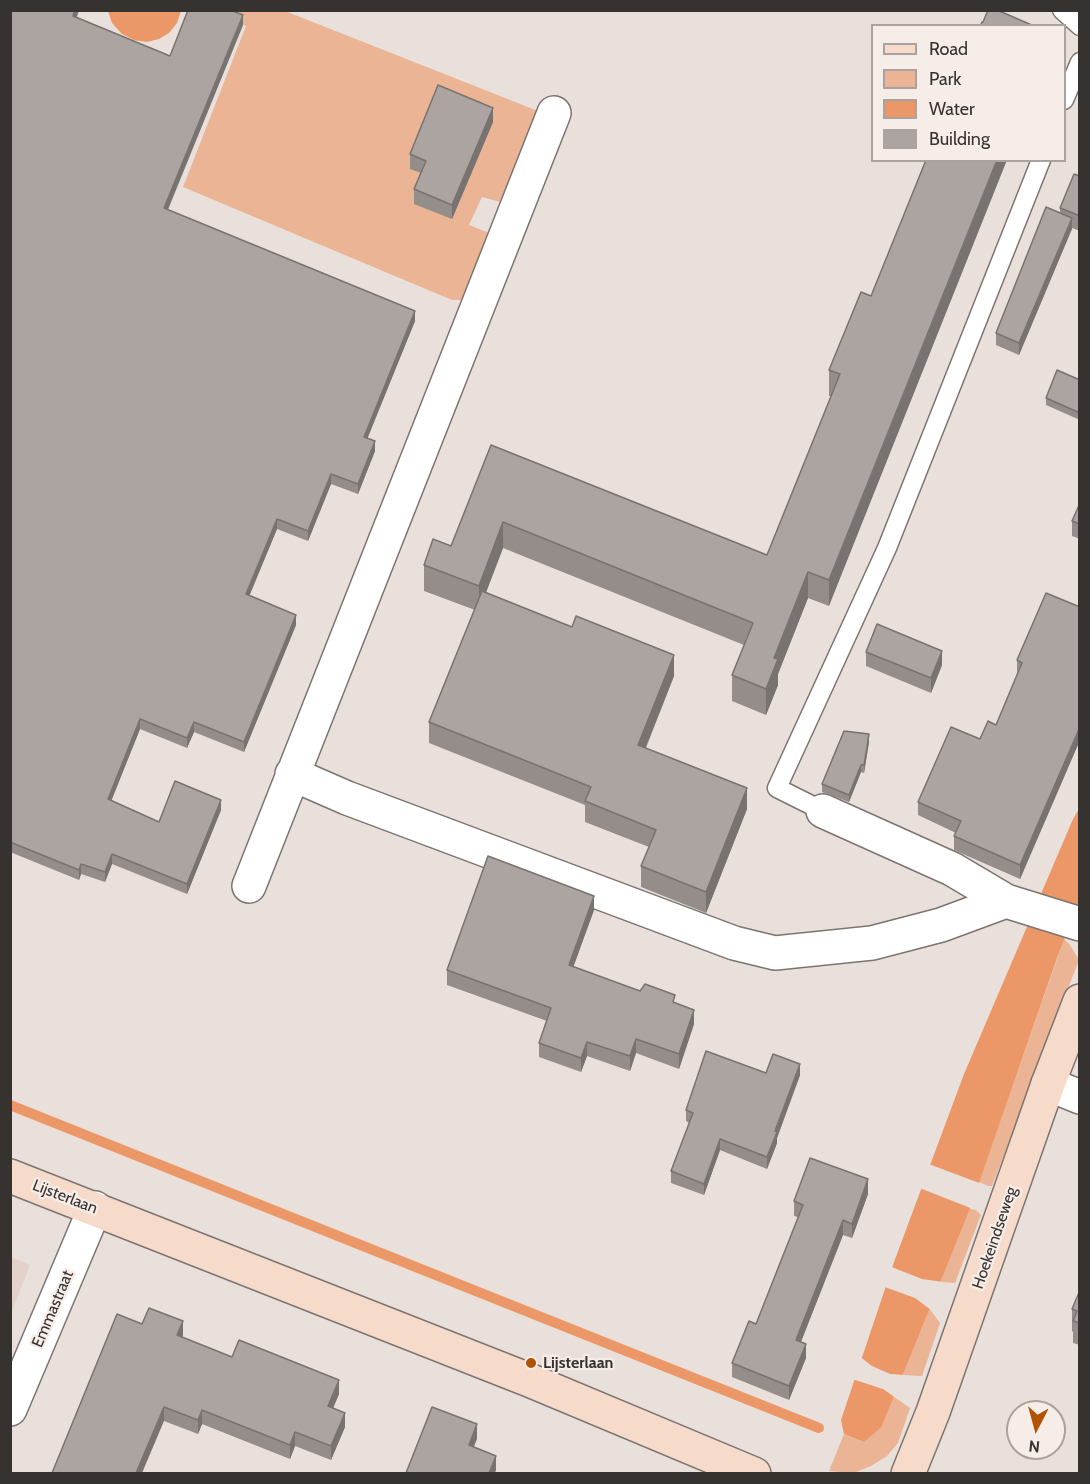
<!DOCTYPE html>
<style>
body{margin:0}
#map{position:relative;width:1090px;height:1484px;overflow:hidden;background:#e9e0db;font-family:Cabin,sans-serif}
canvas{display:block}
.frame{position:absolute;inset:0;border:12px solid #353230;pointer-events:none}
.legend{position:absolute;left:871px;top:24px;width:195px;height:138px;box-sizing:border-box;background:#f6ede8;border:2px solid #a9a29e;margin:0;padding:8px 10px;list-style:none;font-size:18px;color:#353230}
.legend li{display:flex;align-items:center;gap:12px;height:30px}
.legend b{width:30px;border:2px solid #a9a29e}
.north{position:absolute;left:1006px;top:1400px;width:60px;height:60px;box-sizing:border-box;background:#f6ede8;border:2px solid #a9a29e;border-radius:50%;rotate:186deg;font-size:16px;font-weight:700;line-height:24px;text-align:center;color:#353230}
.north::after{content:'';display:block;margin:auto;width:21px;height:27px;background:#b15204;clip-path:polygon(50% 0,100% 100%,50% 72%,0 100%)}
</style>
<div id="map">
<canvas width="1090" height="1484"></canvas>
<div class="frame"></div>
<ul class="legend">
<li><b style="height:8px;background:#f6daca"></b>Road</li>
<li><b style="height:16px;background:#ebb495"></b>Park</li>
<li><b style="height:16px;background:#ec9767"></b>Water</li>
<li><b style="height:16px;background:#aca4a0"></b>Building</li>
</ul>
<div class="north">N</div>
</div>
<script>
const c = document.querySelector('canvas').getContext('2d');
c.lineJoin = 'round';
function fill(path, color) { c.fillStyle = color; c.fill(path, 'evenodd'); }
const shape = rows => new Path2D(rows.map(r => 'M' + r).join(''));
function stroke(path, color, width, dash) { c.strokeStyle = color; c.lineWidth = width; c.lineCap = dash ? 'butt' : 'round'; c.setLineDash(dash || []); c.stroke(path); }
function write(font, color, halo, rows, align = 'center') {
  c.font = font + ' Cabin,sans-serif'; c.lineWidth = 4.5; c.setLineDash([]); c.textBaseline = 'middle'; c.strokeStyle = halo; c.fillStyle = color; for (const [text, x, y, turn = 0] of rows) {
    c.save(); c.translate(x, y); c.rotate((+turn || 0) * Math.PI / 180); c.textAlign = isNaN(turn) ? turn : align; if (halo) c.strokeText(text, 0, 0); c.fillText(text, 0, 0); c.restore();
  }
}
fill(shape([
 [11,1257,30,1265,11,1314]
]), '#e2d2c9');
fill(shape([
 [212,11,285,11,543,113,508,204,482,197,469,225,494,235,472,291,461,300,452,300,183,187,246,26],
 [1064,939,1070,945,1079,960,992,1186,988,1186,979,1182],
 [970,1209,976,1210,981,1215,955,1283,940,1282],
 [929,1308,940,1323,922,1376,901,1375],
 [893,1396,910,1408,898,1443,887,1456,871,1466,854,1473,829,1471,844,1434,864,1442,881,1428]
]), '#ebb495');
fill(shape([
 [108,11,181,10,181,11,177,23,169,33,159,39,147,42,134,40,122,34,112,23],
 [1079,809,1079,901,1057,958,970,1209,881,1428,864,1442,844,1434,841,1420,894,1262,964,1074,1073,819]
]), '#ec9767');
fill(shape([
 [926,1163,982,1184,973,1209,917,1187],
 [889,1266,922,1279,943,1282,931,1310,915,1298,882,1286],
 [859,1356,872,1366,890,1374,905,1375,896,1398,883,1389,852,1379]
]), '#e9e0db');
stroke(shape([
 [10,1105,819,1428]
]), '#ec9767', 10);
const lane = shape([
 [1062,10,1080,26],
 [1064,100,1080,62],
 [823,811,777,788,887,548,1041,160]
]);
const street = shape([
 [292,774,347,798,734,943,775,953,872,943,941,925,1006,901],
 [823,811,952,869,1006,901,1080,924],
 [249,886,554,113],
 [1048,1084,1080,1097],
 [10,1409,95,1208]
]);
const secondary = shape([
 [10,1176,529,1380,754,1474],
 [908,1474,933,1412,1048,1084,1080,1001]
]);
stroke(lane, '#7c7470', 21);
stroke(street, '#7c7470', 36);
stroke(secondary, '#7c7470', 36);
stroke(lane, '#fff', 18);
stroke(street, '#fff', 33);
stroke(secondary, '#f6daca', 33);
fill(shape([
 [10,10,79,10,77,17,170,56,243,25,168,210,415,321,367,438,375,451,358,494,331,484,308,541,277,529,249,596,296,625,244,752,194,732,187,748,140,729,111,801,159,822,221,810,187,894,112,864,105,882,81,874,79,880,10,852],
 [493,122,452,219,414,204,414,189,421,173,410,169,410,154],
 [1080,176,1080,231,1072,228,1019,355,996,345,996,333,1060,213,1060,208],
 [861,292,829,606,808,598,778,674,778,685,766,715,732,701,732,675,744,645,503,548,486,592,674,676,646,748,747,809,706,913,641,887,641,866,649,847,585,822,585,805,429,743,429,722,475,610,424,591,424,565,451,546,491,445,767,555,831,396,829,396,829,370],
 [1080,380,1080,420,1046,405,1046,398],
 [1080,503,1080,539,1072,536,1072,521],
 [1080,607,1080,740,1020,879,954,850,954,836,956,833,918,815,918,802,980,739,996,725,1017,674,1017,660],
 [866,652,942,665,931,693,866,666],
 [869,742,864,773,861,772,849,802,822,792,822,784],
 [594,910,573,967,675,1003,694,1024,679,1069,636,1053,630,1071,587,1056,581,1072,539,1057,539,1043,547,1021,447,985,447,970],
 [766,1073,800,1075,777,1138,777,1143,767,1169,720,1150,704,1195,671,1183,671,1171,689,1123,686,1121,686,1110],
 [868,1194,852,1238,843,1235,801,1342,806,1358,789,1400,732,1377,732,1363,756,1324,798,1217,794,1216,794,1201],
 [1080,1290,1080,1345,1073,1343,1073,1332,1072,1331,1072,1309],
 [142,1324,183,1335,182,1337,232,1357,339,1394,333,1408,345,1427,331,1460,295,1446,290,1459,202,1424,198,1434,164,1421]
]), '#948d8a');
fill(shape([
 [75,10,79,10,73,26,73,16],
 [243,15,243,25,164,218,164,208],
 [493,108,493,122,452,219,452,205],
 [997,160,1007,160,829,606,829,580],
 [1072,218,1072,229,1019,355,1019,343],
 [415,311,415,321,364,447,364,437],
 [375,441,375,451,358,494,358,484],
 [331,474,331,484,308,541,308,531],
 [277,519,277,529,246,604,246,594],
 [503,522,503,548,479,611,479,586],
 [808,572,808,598,778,674,778,685,766,715,766,689,774,658],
 [296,615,296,625,244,752,244,742],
 [942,651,942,665,931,693,931,678],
 [674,655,674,676,638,766,638,745],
 [140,719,140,729,108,809,108,799],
 [194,722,194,732,187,748,187,738],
 [1080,727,1080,740,1020,879,1020,865],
 [869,734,869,742,864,773,864,765],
 [861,765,861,772,849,802,849,795],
 [747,788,747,809,706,913,706,892],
 [221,800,221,810,187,894,187,884],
 [112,854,112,864,105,882,105,872],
 [81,864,81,874,79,880,79,870],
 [594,896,594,910,569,979,569,965],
 [694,1010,694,1024,679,1069,679,1054],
 [636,1039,636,1053,630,1071,630,1056],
 [587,1042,587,1056,581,1072,581,1058],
 [800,1064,800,1075,777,1138,777,1143,767,1169,767,1157,775,1131],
 [720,1139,720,1150,704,1195,704,1184],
 [868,1179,868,1194,852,1238,852,1224],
 [843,1220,843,1235,796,1354,796,1340],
 [183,1321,183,1335,177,1349,177,1335],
 [806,1344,806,1358,789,1400,789,1386],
 [339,1380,339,1394,328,1420,328,1406],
 [164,1407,164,1421,142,1473,136,1473],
 [202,1410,202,1424,198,1434,198,1420],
 [345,1413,345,1427,331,1460,331,1446],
 [477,1424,477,1439,469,1459,469,1445],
 [295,1432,295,1446,290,1459,290,1445],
 [496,1456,496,1470,495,1473,489,1473]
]), '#787370');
const building = shape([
 [10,10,75,10,73,16,170,56,188,10,230,10,243,15,164,208,415,311,364,437,375,441,358,484,331,474,308,531,277,519,246,594,296,615,244,742,194,722,187,738,140,719,108,799,159,822,175,781,221,800,187,884,112,854,105,872,81,864,79,870,10,842,10,10],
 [988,10,997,10,1034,26,980,26,982,22,983,22,988,10],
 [438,85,493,108,452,205,414,189,426,161,410,154,438,85],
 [926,160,997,160,829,580,808,572,774,658,778,659,766,689,732,675,753,623,503,522,479,586,424,565,433,539,451,546,491,445,767,555,840,374,829,370,861,292,871,296,926,160],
 [1074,174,1080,176,1080,216,1060,208,1074,174],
 [1046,207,1072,218,1019,343,996,333,1046,207],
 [1057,370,1080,380,1080,413,1046,398,1057,370],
 [1080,503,1080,524,1072,521,1080,503],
 [482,591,572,627,576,616,674,655,638,745,747,788,706,892,641,866,656,830,585,801,591,787,429,722,482,591],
 [1046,593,1080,607,1080,727,1020,865,954,836,961,821,918,802,951,727,980,739,988,721,996,725,1022,663,1017,660,1046,593],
 [877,624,942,651,931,678,866,652,877,624],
 [844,731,869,734,864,765,861,765,849,795,822,784,844,731],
 [488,856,594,896,569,965,640,991,645,984,675,995,673,1002,694,1010,679,1054,636,1039,630,1056,587,1042,581,1058,539,1043,551,1008,447,970,488,856],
 [706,1051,766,1073,773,1054,800,1064,775,1131,777,1132,767,1157,720,1139,704,1184,671,1171,693,1113,686,1110,706,1051],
 [810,1158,868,1179,852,1224,843,1220,796,1340,806,1344,789,1386,732,1363,749,1321,756,1324,803,1205,794,1201,810,1158],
 [1080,1290,1080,1323,1073,1321,1077,1311,1072,1309,1080,1290],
 [149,1308,183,1321,177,1335,232,1357,239,1340,339,1380,328,1406,345,1413,331,1446,295,1432,290,1445,202,1410,198,1420,164,1407,136,1473,52,1473,117,1314,142,1324,149,1308],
 [432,1407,477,1424,469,1445,496,1456,489,1473,406,1473,432,1407]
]);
fill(building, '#aca4a0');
stroke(building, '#787370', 1.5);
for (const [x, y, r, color] of [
 [531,1363,6,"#b15204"]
]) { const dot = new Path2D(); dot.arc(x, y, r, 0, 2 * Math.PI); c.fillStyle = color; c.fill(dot); stroke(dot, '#f6ede8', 2); }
write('16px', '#353230', '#f6ede8', [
 ["Lijsterlaan",65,1197,21],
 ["Hoekeindseweg",995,1238,-71],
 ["Emmastraat",53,1309,-67]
]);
write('bold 16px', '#353230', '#f6ede8', [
 ["Lijsterlaan",543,1363]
], 'left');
</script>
